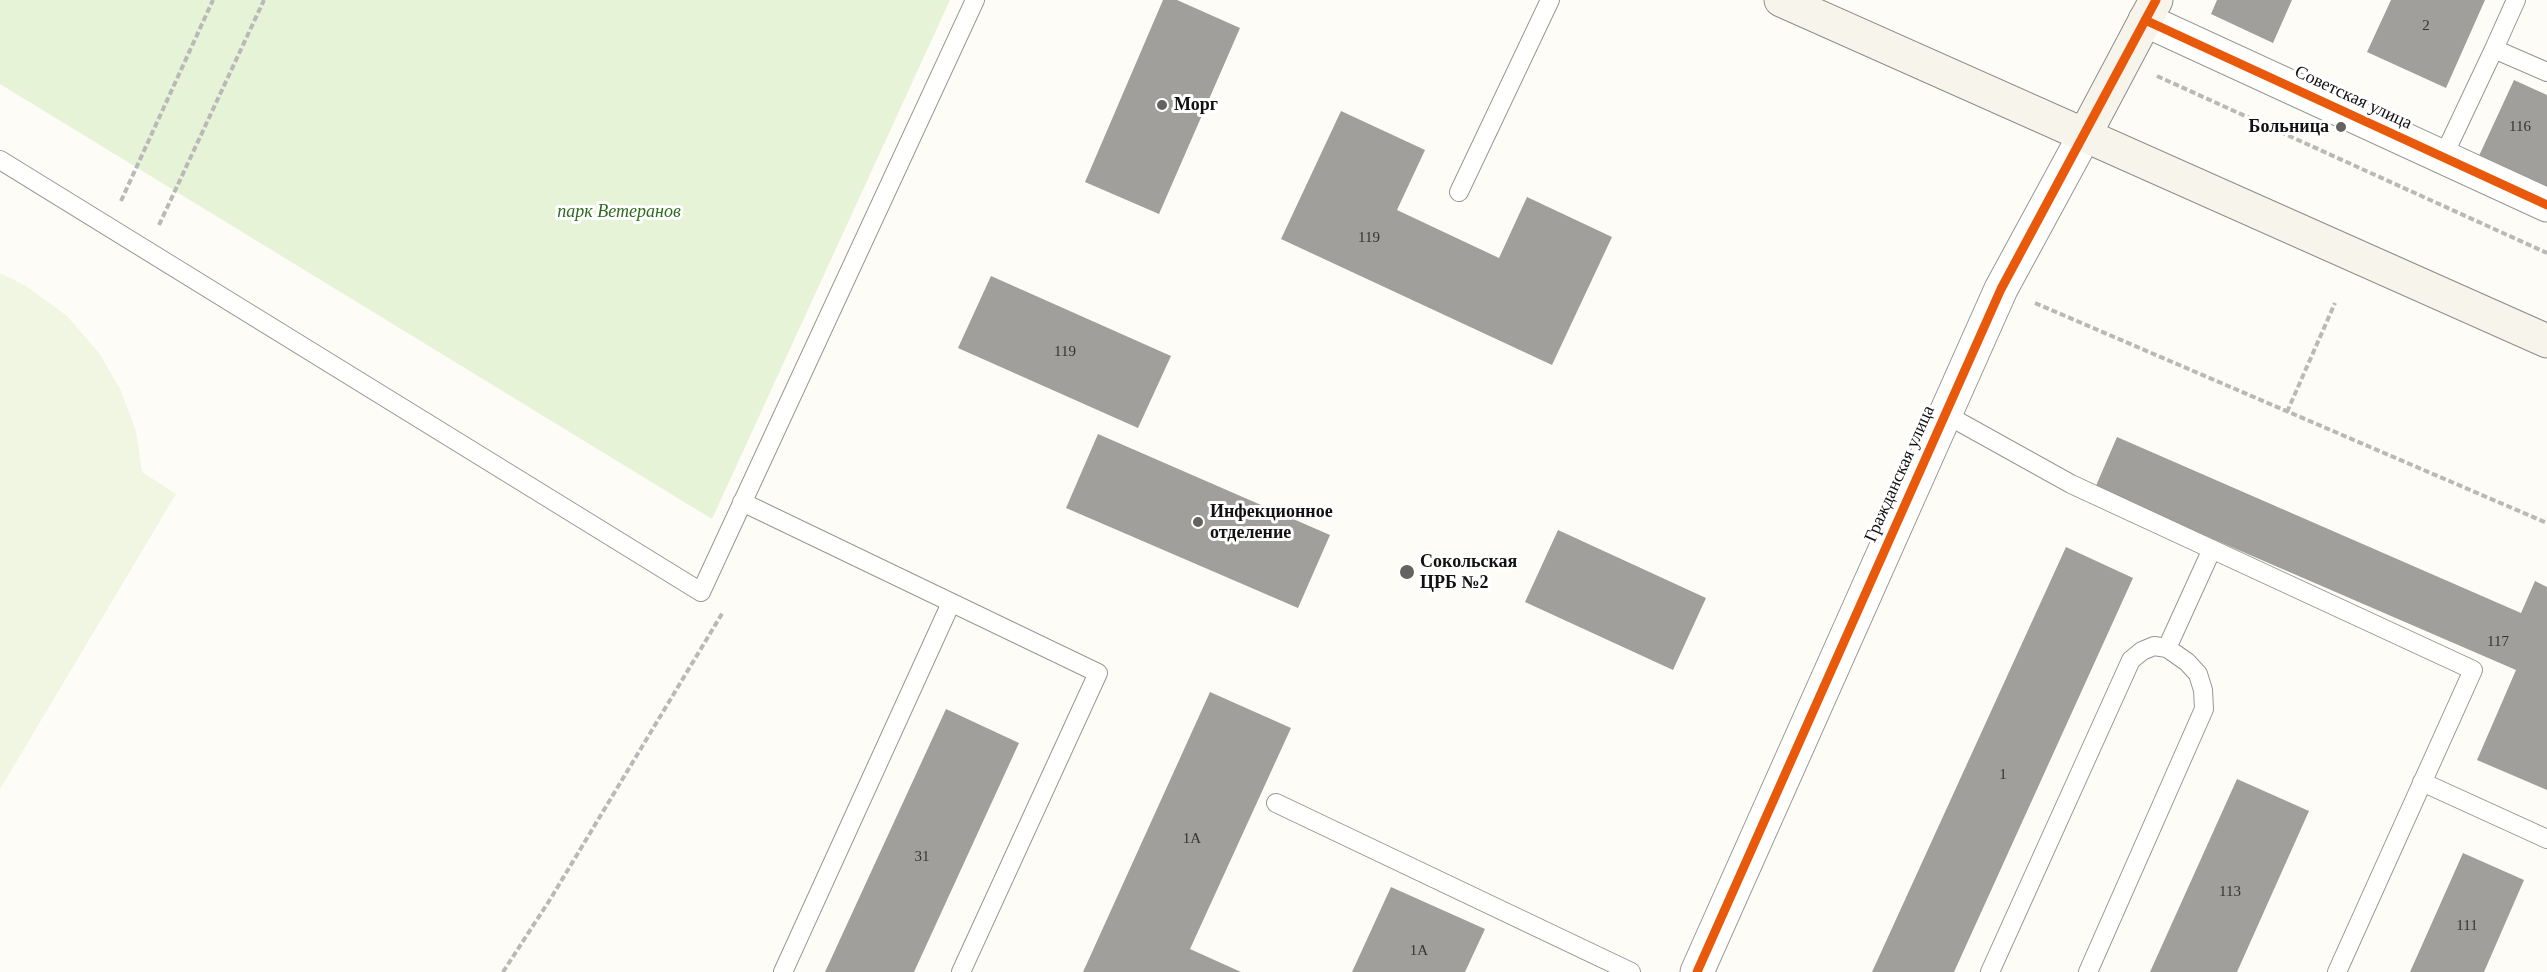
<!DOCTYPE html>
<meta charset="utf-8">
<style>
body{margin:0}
canvas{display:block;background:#fdfcf7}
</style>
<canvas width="2547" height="972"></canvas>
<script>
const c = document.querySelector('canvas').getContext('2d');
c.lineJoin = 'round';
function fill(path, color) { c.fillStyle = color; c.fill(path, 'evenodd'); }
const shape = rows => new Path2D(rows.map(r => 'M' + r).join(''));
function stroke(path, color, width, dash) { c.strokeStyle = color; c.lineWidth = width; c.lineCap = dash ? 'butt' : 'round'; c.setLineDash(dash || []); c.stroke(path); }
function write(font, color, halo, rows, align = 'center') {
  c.font = font + ' "Times New Roman",serif'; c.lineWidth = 6; c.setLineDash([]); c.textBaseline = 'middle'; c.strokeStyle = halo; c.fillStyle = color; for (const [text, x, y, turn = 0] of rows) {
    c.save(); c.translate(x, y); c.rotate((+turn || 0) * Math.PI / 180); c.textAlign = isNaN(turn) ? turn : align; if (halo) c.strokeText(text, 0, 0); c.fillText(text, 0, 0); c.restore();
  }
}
fill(shape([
 [0,0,950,0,712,519,0,84]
]), '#e7f3d7');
fill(shape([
 [0,273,26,286,67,316,99,353,120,389,136,431,142,472,176,494,0,789]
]), '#f0f6e1');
fill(shape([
 [1163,0,1177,0,1240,28,1159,214,1085,182],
 [2217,0,2292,0,2273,43,2211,14],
 [2391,0,2485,0,2446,88,2367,52],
 [2514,80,2547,95,2547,190,2478,158],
 [1341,111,1425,150,1397,210,1499,258,1527,197,1612,237,1552,365,1281,239],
 [991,276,1171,356,1138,428,958,348],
 [1098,434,1330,535,1298,608,1066,508],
 [2117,437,2521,613,2535,581,2547,587,2547,790,2477,760,2516,670,2095,488],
 [1558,530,1706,598,1673,670,1525,602],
 [2066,547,2133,578,1954,972,1872,972],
 [1210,692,1291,728,1190,949,1241,972,1083,972],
 [946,709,1019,743,914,972,825,972],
 [2237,779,2309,811,2237,972,2150,972],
 [2463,853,2524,880,2484,972,2410,972],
 [1391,887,1485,929,1465,972,1352,972]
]), '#a19f9c');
const lane = shape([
 [2494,49,2516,0],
 [2443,157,2494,49,2547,72],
 [0,160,701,592,975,0],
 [1459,192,1550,0],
 [1945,414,2071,484,2473,670,2337,972],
 [742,502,1098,673,961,972],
 [2422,782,2547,839],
 [1276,803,1631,972],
 [783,972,951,603],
 [1990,972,2131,660,2142,651,2154,646,2167,648,2212,549],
 [2088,972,2204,709,2203,690,2198,674,2187,662,2167,648]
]);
const street = shape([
 [2145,20,2547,205],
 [1697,972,2001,289,2084,136]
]);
const secondary = shape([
 [1781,0,2547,341],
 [2084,136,2156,0]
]);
stroke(lane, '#979795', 20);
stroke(street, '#979795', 35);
stroke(secondary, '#8e8d8b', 35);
stroke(shape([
 [2157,76,2547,253],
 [121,201,213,0],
 [159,225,264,0],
 [2035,303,2547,523],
 [2287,412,2335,303],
 [503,972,551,898,723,612]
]), '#b9b9b8', 4, [6, 3]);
stroke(lane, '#fffffe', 18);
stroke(street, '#fffffe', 33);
stroke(secondary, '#f6f4eb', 33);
stroke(shape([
 [2145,20,2547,205],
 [1697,972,2001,289,2156,0]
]), '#e8590c', 9);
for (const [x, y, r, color] of [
 [1162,105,6,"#646362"],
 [2341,127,6,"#646362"],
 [1198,522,6,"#646362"],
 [1407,572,8,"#646362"]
]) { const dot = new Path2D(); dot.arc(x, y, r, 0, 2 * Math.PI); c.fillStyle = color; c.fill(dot); stroke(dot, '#fff', 2); }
write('15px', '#353434', null, [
 ["2",2426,26],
 ["116",2520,127],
 ["119",1369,238],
 ["119",1065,352],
 ["117",2498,642],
 ["1",2003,775],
 ["1А",1192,839],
 ["31",922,857],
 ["113",2230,892],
 ["111",2467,926],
 ["1А",1419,951]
]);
write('18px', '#111', '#fff', [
 ["Советская улица",2353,98,25],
 ["Гражданская улица",1900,474,-66]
]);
write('bold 18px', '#111', '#fff', [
 ["Морг",1174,105],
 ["Больница",2329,127,"right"],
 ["Инфекционное",1210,512],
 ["отделение",1210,533],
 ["Сокольская",1420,562],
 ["ЦРБ №2",1420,583]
], 'left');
write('italic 18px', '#2f6b1f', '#fff', [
 ["парк Ветеранов",619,212]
]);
</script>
